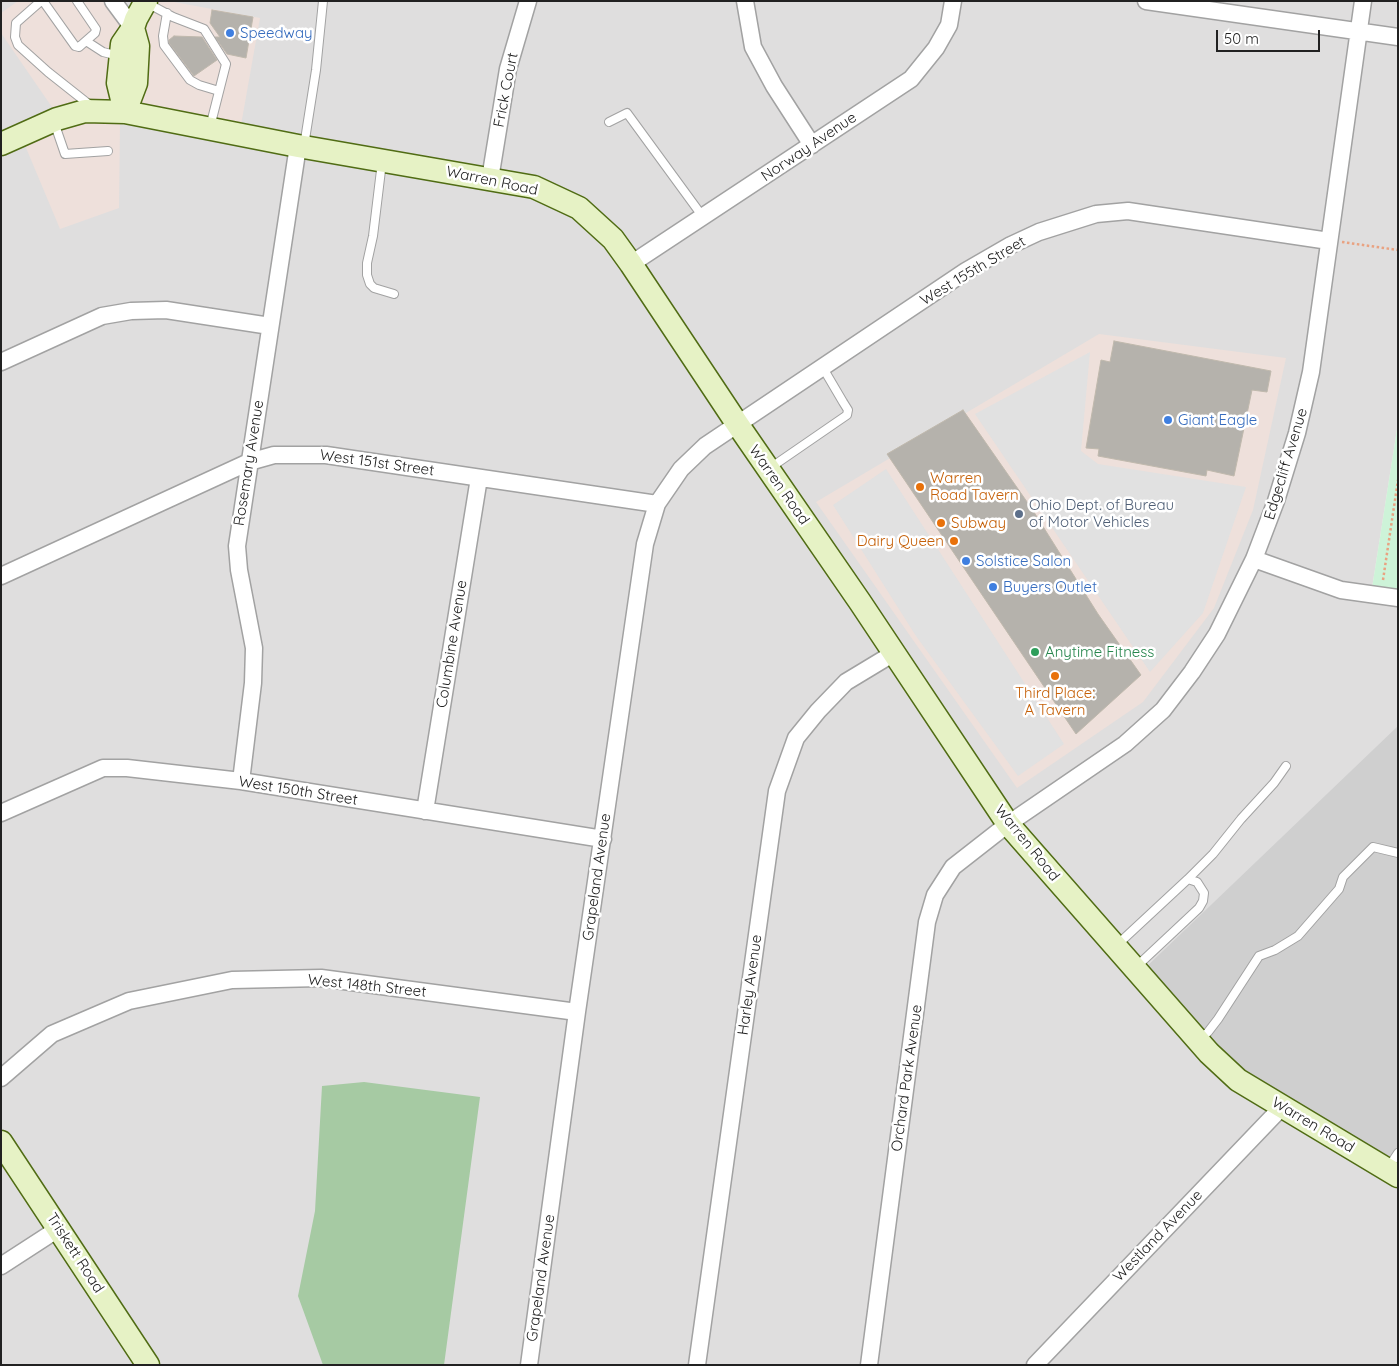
<!DOCTYPE html>
<style>
body{margin:0}
#map{position:relative;width:1399px;height:1366px;overflow:hidden;background:#f0efe9;font-family:Quicksand,sans-serif}
canvas{display:block}
.frame{position:absolute;inset:0;border:2px solid #212121;pointer-events:none}
.scale{position:absolute;left:1216px;top:30px;width:104px;height:22px;box-sizing:border-box;border:2px solid #212121;border-top:0;padding-left:6px;font-size:15px;line-height:18px;white-space:nowrap;color:#212121;-webkit-text-stroke:4px #fff;paint-order:stroke}
</style>
<div id="map">
<canvas width="1399" height="1366"></canvas>
<div class="frame"></div>
<div class="scale">50 m</div>
</div>
<script>
const c = document.querySelector('canvas').getContext('2d');
c.lineJoin = 'round';
function fill(path, color) { c.fillStyle = color; c.fill(path, 'evenodd'); }
const shape = rows => new Path2D(rows.map(r => 'M' + r).join(''));
function stroke(path, color, width, dash) { c.strokeStyle = color; c.lineWidth = width; c.lineCap = dash ? 'butt' : 'round'; c.setLineDash(dash || []); c.stroke(path); }
function write(font, color, halo, rows, align = 'center') {
  c.font = font + ' Quicksand,sans-serif'; c.lineWidth = 5; c.setLineDash([]); c.textBaseline = 'middle'; c.strokeStyle = halo; c.fillStyle = color; for (const [text, x, y, turn = 0] of rows) {
    c.save(); c.translate(x, y); c.rotate((+turn || 0) * Math.PI / 180); c.textAlign = isNaN(turn) ? turn : align; if (halo) c.strokeText(text, 0, 0); c.fillText(text, 0, 0); c.restore();
  }
}
fill(shape([
 [1,1,1398,1,1398,423,1372,588,1398,591,1398,1365,1,1365]
]), '#dfdede');
fill(shape([
 [18,1,105,1,123,26,137,1,169,1,260,18,238,142,120,121,119,208,60,229,19,131,56,113,1,33,1,13],
 [1099,334,1286,358,1253,510,1214,608,1143,702,1017,788,816,502]
]), '#eee0db');
fill(shape([
 [1398,726,1398,1173,1239,1075,1142,971]
]), '#cfcfcf');
fill(shape([
 [364,1082,480,1097,444,1365,323,1365,298,1296,315,1211,322,1086]
]), '#a6caa3');
fill(shape([
 [1398,423,1398,591,1372,588]
]), '#cdf3d8');
fill(shape([
 [1090,352,1081,451,1098,464,1246,487,1203,613,1150,672,975,414],
 [886,469,1064,744,1018,776,916,636,833,505]
]), '#e1e1e1');
const building = shape([
 [212,10,253,17,246,58,227,54,215,37,220,37,210,23,212,10],
 [174,36,202,37,217,60,194,76,169,43,169,40,174,36],
 [1114,341,1271,371,1267,392,1252,390,1234,476,1207,470,1206,476,1098,456,1099,449,1086,448,1101,360,1110,362,1114,341],
 [963,410,1032,509,1098,614,1141,675,1076,734,887,454,963,410]
]);
fill(building, '#b5b2ac');
stroke(building, '#c0b9ad', 1);
const lane = shape([
 [41,1,16,23,15,37,18,45,48,72,91,106],
 [43,1,75,46,79,47,95,33,96,29,77,1],
 [147,3,173,17,204,29,226,64,210,127],
 [167,13,163,36,164,45,190,80,199,85,219,91],
 [86,41,103,52,119,56],
 [54,122,65,154,108,151],
 [609,122,627,113,703,217],
 [304,146,316,70,323,1],
 [382,162,373,236,367,263,367,275,370,284,374,288,394,294],
 [770,468,847,415,848,410,843,402,823,368],
 [1188,879,1213,854,1241,819,1274,783,1286,766],
 [1117,945,1188,879,1197,882,1204,893,1203,901,1199,908,1136,967],
 [1200,1040,1208,1032,1218,1019,1259,956,1275,950,1298,936,1339,889,1343,877,1373,847,1398,853],
 [1388,1168,1398,1153]
]);
const street = shape([
 [113,1,133,28],
 [745,1,753,47,774,86,812,145],
 [1146,1,1398,37],
 [490,179,508,69,528,1],
 [631,264,911,79,936,48,949,25,953,1],
 [1,362,102,316,131,311,166,310,270,326],
 [1254,559,1341,590,1398,598],
 [1,576,249,462,274,455,326,455,657,504],
 [241,781,253,683,254,648,239,570,237,546,298,146],
 [425,811,479,478],
 [1,813,103,768,127,768,241,781,603,839],
 [1,1078,52,1034,129,1001,232,980,321,978,577,1012],
 [1,1266,58,1229],
 [529,1365,577,1012,645,544,657,504,681,469,705,446,966,271,1011,245,1039,232,1096,214,1128,211,1329,241],
 [697,1365,777,791,796,738,818,711,846,682,894,653],
 [869,1365,927,922,935,895,953,867,1008,824,1125,744,1163,710,1192,672,1217,634,1254,559,1276,501,1297,433,1311,372,1363,1],
 [1035,1365,1282,1107]
]);
const secondary = shape([
 [125,112,118,83,122,44,133,28,136,19,146,1],
 [125,112,136,83,138,46,133,28],
 [1,144,57,119,85,111,125,112,298,146,534,187,579,208,613,239,631,264,738,425,860,602,1008,824,1209,1053,1238,1080,1398,1176],
 [1,1142,148,1365]
]);
stroke(lane, '#a2a2a2', 10);
stroke(street, '#a2a2a2', 19);
stroke(secondary, '#506c14', 25);
stroke(shape([
 [1342,242,1398,250],
 [1383,580,1398,480]
]), '#e9a281', 2.5, [2.5, 2.5]);
stroke(lane, '#fff', 8);
stroke(street, '#fff', 16);
stroke(secondary, '#e6f2c5', 22);
for (const [x, y, r, color] of [
 [230,33,5,"#3f7fe0"],
 [1168,420,5,"#3f7fe0"],
 [920,487,5,"#e8710a"],
 [1019,514,5,"#5c6f8a"],
 [941,523,5,"#e8710a"],
 [954,541,5,"#e8710a"],
 [966,561,5,"#3f7fe0"],
 [993,587,5,"#3f7fe0"],
 [1035,652,5,"#2e9e5b"],
 [1055,676,5,"#e8710a"]
]) { const dot = new Path2D(); dot.arc(x, y, r, 0, 2 * Math.PI); c.fillStyle = color; c.fill(dot); stroke(dot, '#fff', 2); }
write('15px', '#366cbe', '#fff', [
 ["Speedway",240,33],
 ["Giant Eagle",1178,420],
 ["Solstice Salon",976,561],
 ["Buyers Outlet",1003,587]
], 'left');
write('15px', '#212121', '#fff', [
 ["Frick Court",506,90,-79],
 ["Norway Avenue",809,147,-34],
 ["Warren Road",492,181,12],
 ["West 155th Street",973,271,-31],
 ["Rosemary Avenue",249,463,-81],
 ["West 151st Street",377,463,8],
 ["Edgecliff Avenue",1286,464,-73],
 ["Warren Road",779,485,55],
 ["Columbine Avenue",452,644,-81],
 ["West 150th Street",298,791,9],
 ["Warren Road",1027,843,51],
 ["Grapeland Avenue",597,877,-82],
 ["Harley Avenue",750,985,-82],
 ["West 148th Street",367,986,6],
 ["Orchard Park Avenue",907,1078,-82],
 ["Warren Road",1313,1125,31],
 ["Westland Avenue",1158,1236,-46],
 ["Triskett Road",75,1253,57],
 ["Grapeland Avenue",541,1278,-82]
]);
write('15px', '#c56008', '#fff', [
 ["Warren",930,478],
 ["Road Tavern",930,495],
 ["Subway",951,523],
 ["Dairy Queen",944,541,"right"],
 ["Third Place:",1055,693,"center"],
 ["A Tavern",1055,710,"center"]
], 'left');
write('15px', '#4e5e75', '#fff', [
 ["Ohio Dept. of Bureau",1029,505],
 ["of Motor Vehicles",1029,522]
], 'left');
write('15px', '#27864d', '#fff', [
 ["Anytime Fitness",1045,652]
], 'left');
</script>
